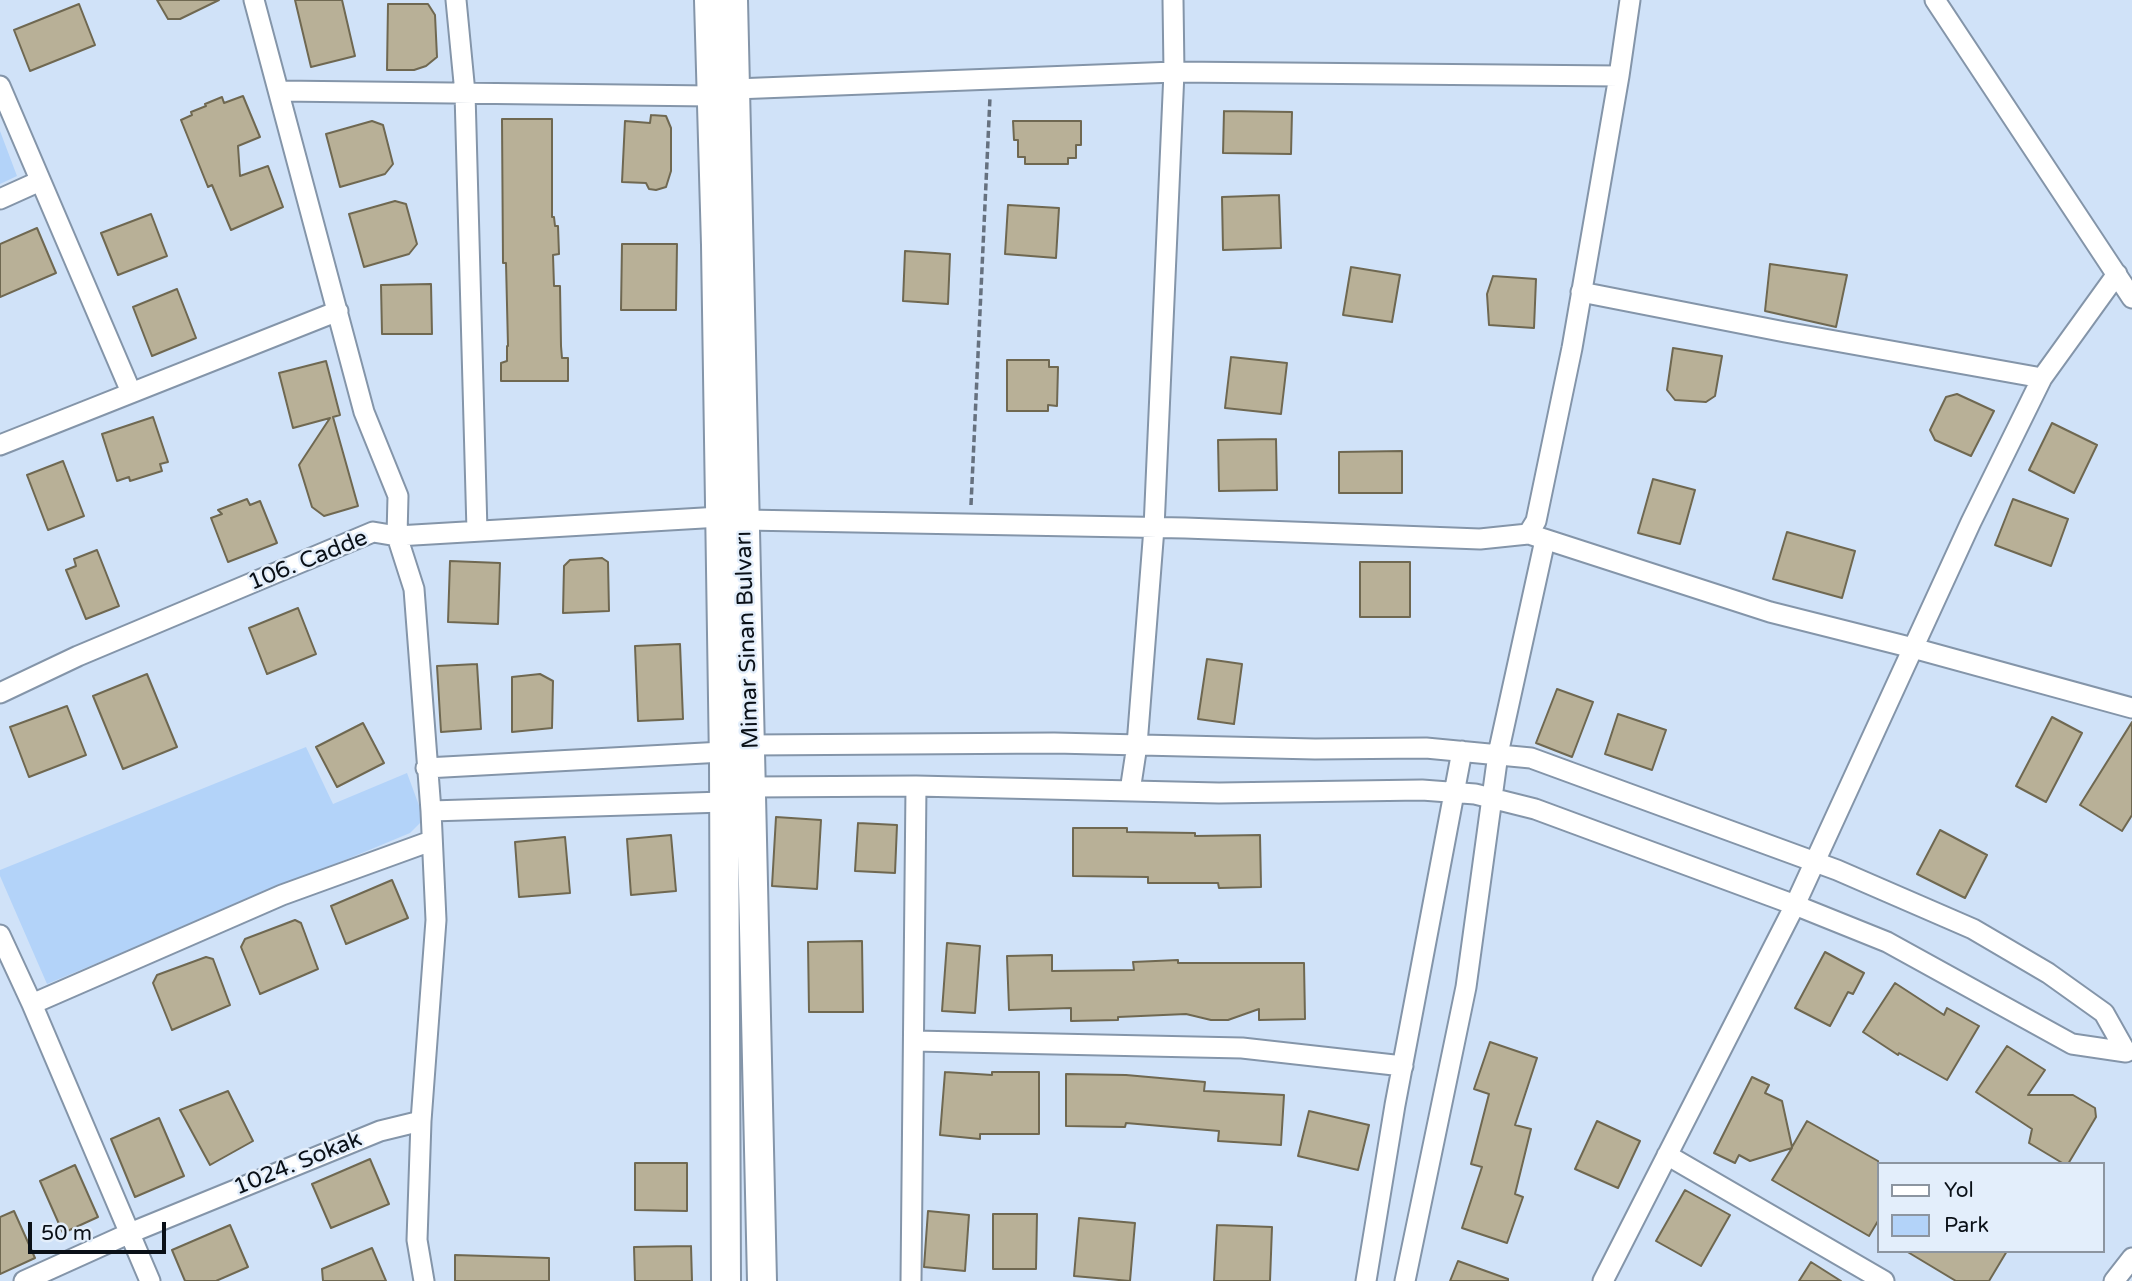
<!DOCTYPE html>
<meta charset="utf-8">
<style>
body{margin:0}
#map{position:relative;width:2132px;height:1281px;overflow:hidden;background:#d0e2f8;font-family:"Varela Round",sans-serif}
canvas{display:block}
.legend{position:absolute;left:1877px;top:1162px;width:228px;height:91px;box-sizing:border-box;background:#e3eefb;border:2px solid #8c95a0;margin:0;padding:9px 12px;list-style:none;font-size:21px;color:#0a1017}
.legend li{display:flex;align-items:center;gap:14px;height:35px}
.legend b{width:35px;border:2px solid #8c95a0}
.scale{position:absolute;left:28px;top:1222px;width:138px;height:32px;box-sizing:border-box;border:4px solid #0a1017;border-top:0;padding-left:9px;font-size:21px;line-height:24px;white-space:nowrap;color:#0a1017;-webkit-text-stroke:5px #e3eefb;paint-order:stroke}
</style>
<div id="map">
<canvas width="2132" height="1281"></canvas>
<ul class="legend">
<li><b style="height:9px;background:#fff"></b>Yol</li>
<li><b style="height:19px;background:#b3d3f9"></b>Park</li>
</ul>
<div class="scale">50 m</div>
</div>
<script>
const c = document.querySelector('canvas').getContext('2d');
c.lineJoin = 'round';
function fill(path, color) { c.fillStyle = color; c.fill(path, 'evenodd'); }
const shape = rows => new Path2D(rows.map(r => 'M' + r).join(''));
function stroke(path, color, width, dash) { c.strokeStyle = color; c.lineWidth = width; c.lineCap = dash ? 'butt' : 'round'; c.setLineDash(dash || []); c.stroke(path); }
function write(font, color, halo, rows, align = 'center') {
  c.font = font + ' "Varela Round",sans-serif'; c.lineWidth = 5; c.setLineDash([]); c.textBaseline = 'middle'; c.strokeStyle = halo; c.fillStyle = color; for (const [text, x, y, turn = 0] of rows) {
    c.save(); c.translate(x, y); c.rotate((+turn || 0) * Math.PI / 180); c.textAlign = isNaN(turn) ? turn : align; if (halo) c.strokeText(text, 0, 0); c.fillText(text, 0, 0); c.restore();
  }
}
fill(shape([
 [0,131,17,176,0,184],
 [306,747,333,804,407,773,424,819,410,833,47,984,0,876,0,870]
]), '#b3d3f9');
const building = shape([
 [157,0,219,0,180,19,168,19,157,0],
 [295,0,342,0,355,56,311,67,295,0],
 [79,4,95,45,30,71,14,30,79,4],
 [388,4,428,4,435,15,437,57,426,66,414,70,387,70,388,4],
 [243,96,260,137,238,146,240,176,268,166,283,207,231,230,212,185,208,187,181,120,192,115,191,112,206,106,205,104,222,97,224,103,243,96],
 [1224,111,1292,112,1291,154,1223,153,1224,111],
 [651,115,666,116,671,128,671,171,666,187,656,190,649,189,646,183,622,182,625,121,650,123,651,115],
 [502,119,552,119,552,217,554,217,555,226,558,226,559,254,553,255,554,286,560,286,561,346,562,358,568,358,568,381,501,381,501,363,507,361,507,346,508,346,506,263,503,263,502,119],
 [372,121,383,125,393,164,385,174,340,187,326,134,372,121],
 [1013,121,1081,121,1081,145,1076,145,1076,158,1068,158,1068,164,1025,164,1025,157,1018,157,1018,140,1014,140,1013,121],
 [1279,195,1281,248,1223,250,1222,197,1279,195],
 [395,201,406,204,417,244,409,254,364,267,349,214,395,201],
 [1008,205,1059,208,1056,258,1005,254,1008,205],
 [151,214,167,256,118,275,101,233,151,214],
 [37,228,56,273,0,297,0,244,37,228],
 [622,244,677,244,676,310,621,310,622,244],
 [905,251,950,254,948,304,903,301,905,251],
 [1770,264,1847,275,1836,327,1765,311,1770,264],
 [1351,267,1400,275,1392,322,1343,315,1351,267],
 [1493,276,1536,279,1534,328,1489,325,1487,294,1493,276],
 [431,284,432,334,382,334,381,285,431,284],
 [177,289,196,338,152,356,133,307,177,289],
 [1673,348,1722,356,1715,396,1706,402,1675,400,1667,390,1673,348],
 [1231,357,1287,363,1281,414,1225,408,1231,357],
 [1007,360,1049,360,1049,367,1058,367,1057,406,1048,405,1048,411,1007,411,1007,360],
 [326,361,340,415,333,417,358,506,324,516,312,507,299,465,330,418,293,428,279,373,326,361],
 [1957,394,1994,411,1971,456,1935,440,1930,430,1946,397,1957,394],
 [153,417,168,462,160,464,162,471,130,481,129,477,117,481,102,434,153,417],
 [2052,423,2097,445,2074,493,2029,470,2052,423],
 [1276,439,1277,490,1219,491,1218,440,1276,439],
 [1402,451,1402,493,1339,493,1339,452,1402,451],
 [63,461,84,516,48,530,27,475,63,461],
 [1653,479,1695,490,1680,544,1638,533,1653,479],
 [247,499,250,505,260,501,277,543,228,562,211,518,222,514,218,510,247,499],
 [2013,499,2068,519,2051,566,1995,545,2013,499],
 [1787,532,1855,551,1842,598,1773,579,1787,532],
 [97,550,119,606,86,619,66,570,76,566,74,559,97,550],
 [602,558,608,562,609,611,563,613,564,566,570,560,602,558],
 [450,561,500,563,498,624,448,622,450,561],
 [1360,562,1410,562,1410,617,1360,617,1360,562],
 [298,608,316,654,267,674,249,628,298,608],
 [680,644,683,719,638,721,635,646,680,644],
 [1207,659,1242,664,1234,724,1198,719,1207,659],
 [477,664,481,729,441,732,437,666,477,664],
 [147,674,177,747,123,769,93,696,147,674],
 [540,674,553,681,552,728,512,732,512,677,540,674],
 [1557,689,1593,702,1572,757,1536,743,1557,689],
 [67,706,86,755,29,777,10,727,67,706],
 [1618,714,1666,730,1652,770,1605,754,1618,714],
 [2052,717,2082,733,2046,802,2016,786,2052,717],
 [2132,722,2132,815,2122,831,2080,805,2132,722],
 [363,723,384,763,337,787,316,747,363,723],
 [776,817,821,820,817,889,772,886,776,817],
 [858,823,897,825,895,873,855,871,858,823],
 [1073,828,1127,828,1127,832,1195,833,1195,836,1260,835,1261,887,1219,888,1218,883,1148,883,1148,877,1073,876,1073,828],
 [1940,830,1987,855,1965,898,1917,874,1940,830],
 [671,835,676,891,631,895,627,839,671,835],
 [565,837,570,893,519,897,515,842,565,837],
 [392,880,408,918,346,944,331,906,392,880],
 [295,920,301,923,318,969,260,994,241,947,245,939,295,920],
 [862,941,863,1012,809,1012,808,942,862,941],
 [947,943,980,946,975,1013,942,1011,947,943],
 [1825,952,1864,973,1853,994,1848,992,1830,1026,1795,1008,1825,952],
 [1052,955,1052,971,1134,970,1133,962,1178,960,1178,963,1304,963,1305,1019,1259,1020,1259,1009,1228,1020,1211,1020,1186,1014,1118,1017,1118,1020,1071,1021,1071,1008,1009,1010,1007,956,1052,955],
 [206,957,213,959,230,1005,172,1030,153,983,157,975,206,957],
 [1895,983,1944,1015,1947,1008,1979,1026,1947,1080,1899,1053,1898,1055,1863,1032,1895,983],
 [1490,1042,1537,1058,1515,1125,1531,1129,1515,1194,1523,1197,1507,1243,1462,1228,1482,1167,1471,1164,1489,1094,1474,1089,1490,1042],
 [2007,1046,2045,1070,2028,1095,2073,1095,2095,1108,2096,1117,2068,1164,2064,1164,2029,1143,2032,1129,1976,1092,2007,1046],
 [945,1072,992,1075,992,1072,1039,1072,1039,1134,980,1134,980,1139,940,1135,945,1072],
 [1066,1074,1126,1075,1205,1082,1204,1091,1284,1095,1281,1145,1218,1141,1219,1131,1126,1123,1125,1127,1066,1126,1066,1074],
 [1752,1077,1769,1085,1765,1093,1782,1101,1792,1147,1807,1121,1878,1161,1878,1221,1869,1236,1772,1180,1792,1148,1750,1161,1739,1155,1735,1163,1714,1153,1752,1077],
 [228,1091,253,1141,210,1165,180,1110,228,1091],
 [1309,1111,1369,1125,1358,1170,1298,1156,1309,1111],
 [159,1118,184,1176,135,1197,111,1139,159,1118],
 [1597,1121,1640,1141,1618,1188,1575,1169,1597,1121],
 [370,1159,389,1204,331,1228,312,1184,370,1159],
 [635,1163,687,1163,687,1211,635,1210,635,1163],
 [75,1165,98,1217,63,1233,40,1181,75,1165],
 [1685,1190,1730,1215,1701,1266,1656,1241,1685,1190],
 [14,1211,35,1258,0,1274,0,1217,14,1211],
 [928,1211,969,1215,965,1271,924,1267,928,1211],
 [993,1214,1037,1214,1036,1269,993,1269,993,1214],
 [1079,1218,1135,1223,1130,1281,1074,1276,1079,1218],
 [230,1225,248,1267,216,1281,185,1281,172,1250,230,1225],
 [1217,1225,1272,1227,1270,1281,1214,1281,1217,1225],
 [691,1246,692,1281,635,1281,634,1247,691,1246],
 [372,1248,386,1281,323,1281,322,1269,372,1248],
 [1906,1251,2007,1251,1989,1281,1956,1281,1906,1251],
 [455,1255,549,1258,549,1281,455,1281,455,1255],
 [1458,1261,1508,1279,1508,1281,1450,1281,1458,1261],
 [1811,1262,1841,1281,1799,1281,1811,1262]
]);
fill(building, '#b8b097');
stroke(building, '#6f6851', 2);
const minor = shape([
 [254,0,364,412,398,496,397,536,414,589,431,811,436,920,421,1121,417,1240,424,1281],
 [456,0,465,93,477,531],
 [1935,0,2132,298],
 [0,86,131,392],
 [735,89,1174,72,1619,76],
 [279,91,712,96],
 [0,199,40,181],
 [1581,292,1785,332,2042,378],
 [0,445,338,311],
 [745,520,1185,528,1480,539,1528,534,1536,521,1572,348,1619,76,1630,0],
 [1532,535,1770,612,1913,648,2132,708],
 [0,693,78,656,373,532,397,536,720,517],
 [751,745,1054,743,1315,749,1426,748,1531,758,1837,870,1973,929,2048,973,2104,1013,2126,1052,2072,1044,1887,942,1795,905,1535,809,1475,794,1422,790,1219,793,916,786,752,787],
 [426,768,723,752],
 [1130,791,1137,745,1154,528,1174,72,1173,0],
 [431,811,724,802],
 [0,935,32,1004,150,1281],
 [32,1004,282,895,431,841],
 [914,1041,1242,1048,1403,1066],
 [1667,1155,1884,1281],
 [24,1281,130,1233,380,1131,421,1121],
 [911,1281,916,786],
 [1366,1281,1395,1105,1462,751],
 [1405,1281,1466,987,1498,754,1545,540],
 [1603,1281,1795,905,1971,522,2042,378,2117,274],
 [2114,1281,2132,1258]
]);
const secondary = shape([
 [709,0,716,245,724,762,726,1281],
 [733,0,762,1281]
]);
stroke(minor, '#8495a9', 23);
stroke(secondary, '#8495a9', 32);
stroke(shape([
 [971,505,990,97]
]), '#66717f', 3.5, [7, 3.5]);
stroke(minor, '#fff', 19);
stroke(secondary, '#fff', 28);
write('23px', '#0a1017', '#e3eefb', [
 ["106. Cadde",308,561,-22],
 ["Mimar Sinan Bulvarı",748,640,-92],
 ["1024. Sokak",298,1164,-22]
]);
</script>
